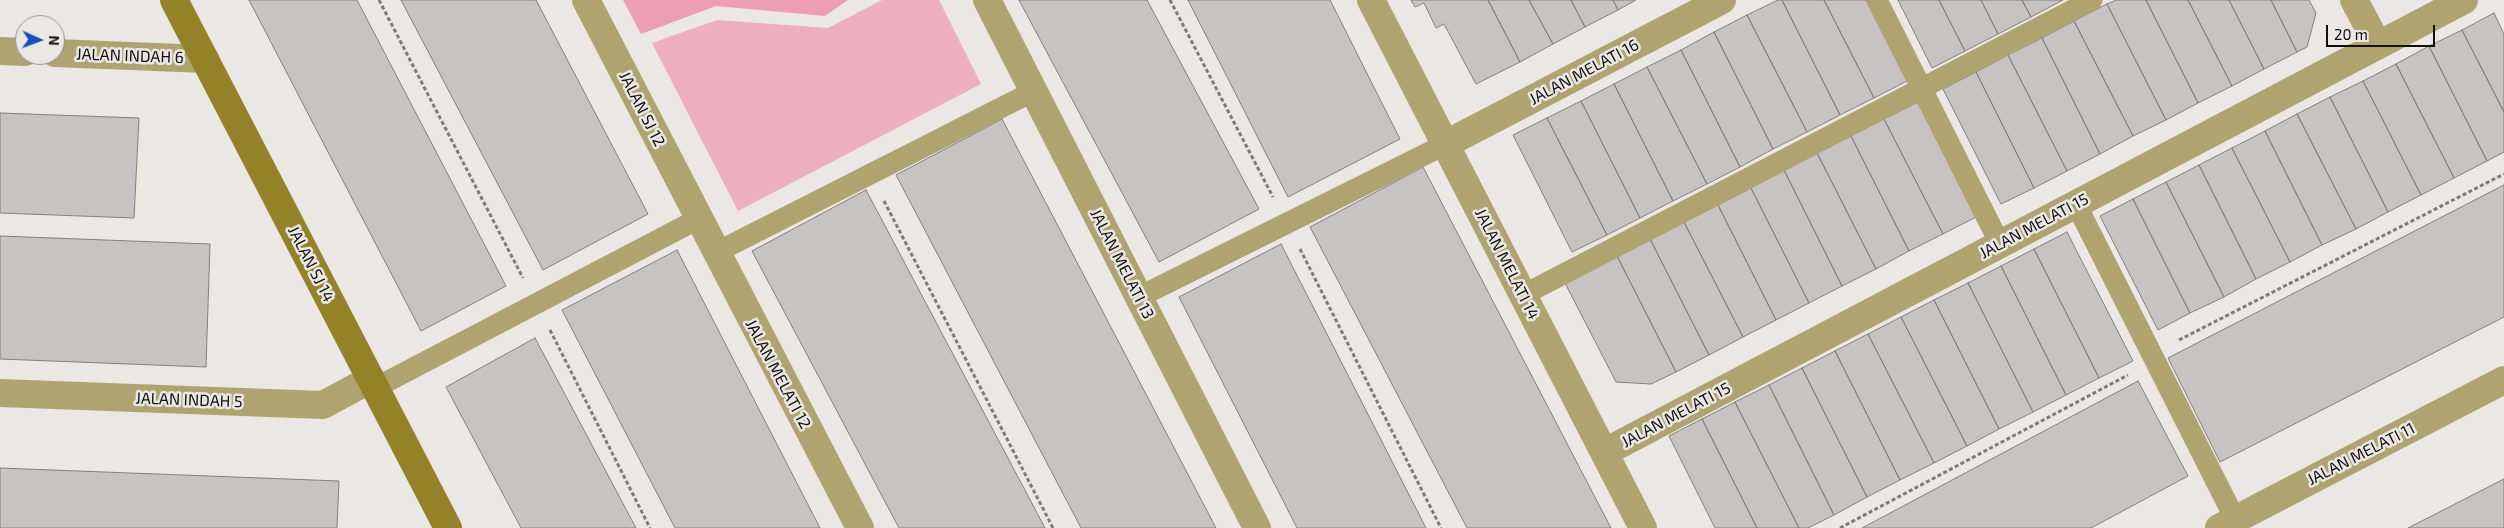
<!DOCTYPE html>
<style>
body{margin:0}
#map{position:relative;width:2504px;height:528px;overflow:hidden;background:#eae7e4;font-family:"Exo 2",sans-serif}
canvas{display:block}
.north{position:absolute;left:15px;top:15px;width:50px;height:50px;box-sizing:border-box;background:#eae7e4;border:1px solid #93918f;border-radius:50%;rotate:92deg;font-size:14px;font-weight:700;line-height:20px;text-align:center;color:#11100f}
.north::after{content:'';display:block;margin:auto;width:18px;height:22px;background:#1252bd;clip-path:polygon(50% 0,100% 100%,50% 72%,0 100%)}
.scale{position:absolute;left:2326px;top:25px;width:109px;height:22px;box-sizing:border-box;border:2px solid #11100f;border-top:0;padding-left:6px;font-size:15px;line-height:18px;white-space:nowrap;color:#11100f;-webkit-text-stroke:4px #eae7e4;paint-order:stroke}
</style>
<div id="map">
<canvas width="2504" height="528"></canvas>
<div class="north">N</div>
<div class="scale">20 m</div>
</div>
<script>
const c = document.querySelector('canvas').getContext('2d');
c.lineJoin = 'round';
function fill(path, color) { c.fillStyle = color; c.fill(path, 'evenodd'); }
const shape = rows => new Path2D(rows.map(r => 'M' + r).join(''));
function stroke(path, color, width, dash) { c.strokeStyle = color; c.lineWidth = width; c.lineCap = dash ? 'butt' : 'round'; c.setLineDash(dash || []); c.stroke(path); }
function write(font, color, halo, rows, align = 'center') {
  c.font = font + ' "Exo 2",sans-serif'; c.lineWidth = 5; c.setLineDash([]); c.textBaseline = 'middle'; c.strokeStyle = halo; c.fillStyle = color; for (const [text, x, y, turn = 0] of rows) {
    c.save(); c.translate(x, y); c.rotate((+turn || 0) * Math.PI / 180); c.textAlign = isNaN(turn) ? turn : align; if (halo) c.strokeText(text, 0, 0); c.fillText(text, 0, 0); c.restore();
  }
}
fill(shape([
 [882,0,939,0,981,84,738,211,652,43,717,20,828,28]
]), '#eeaec1');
fill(shape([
 [623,0,848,0,825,16,716,6,641,34]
]), '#ee9db7');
const building = shape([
 [249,0,357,0,506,286,421,331,249,0],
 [401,0,536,0,648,214,543,270,401,0],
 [1019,0,1147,0,1259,209,1159,262,1019,0],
 [1188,0,1330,0,1400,139,1288,197,1188,0],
 [1411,0,1488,0,1520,62,1476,84,1444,24,1436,28,1424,3,1415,7,1411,0],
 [1488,0,1529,0,1553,44,1520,62,1488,0],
 [1529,0,1571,0,1585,27,1553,44,1529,0],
 [1571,0,1613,0,1618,10,1585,27,1571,0],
 [1613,0,1636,0,1618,10,1613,0],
 [1778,0,1782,0,1840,115,1807,132,1747,15,1778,0],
 [1782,0,1824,0,1874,98,1840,115,1782,0],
 [1824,0,1866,0,1907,81,1874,98,1824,0],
 [1898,0,1939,0,1965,51,1932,68,1898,0],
 [1939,0,1981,0,1998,34,1965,51,1939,0],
 [1981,0,2022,0,2031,17,1998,34,1981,0],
 [2022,0,2063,0,2031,17,2022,0],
 [2116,0,2146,0,2198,103,2166,120,2107,4,2116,0],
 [2146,0,2188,0,2232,86,2198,103,2146,0],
 [2188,0,2229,0,2264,69,2232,86,2188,0],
 [2229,0,2271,0,2297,52,2264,69,2229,0],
 [2271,0,2309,0,2316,13,2307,47,2297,52,2271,0],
 [2107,4,2166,120,2133,136,2074,21,2107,4],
 [2494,13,2504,34,2504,112,2462,30,2494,13],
 [1747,15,1807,132,1773,149,1714,32,1747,15],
 [2074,21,2133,136,2100,154,2042,38,2074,21],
 [2462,30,2504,112,2504,152,2487,161,2429,46,2462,30],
 [1714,32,1773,149,1740,167,1681,50,1714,32],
 [2042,38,2100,154,2067,171,2008,55,2042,38],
 [2429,46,2487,161,2454,178,2396,64,2429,46],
 [1681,50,1740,167,1707,184,1647,67,1681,50],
 [2008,55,2067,171,2034,188,1976,72,2008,55],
 [2396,64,2454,178,2421,195,2363,81,2396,64],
 [1647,67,1707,184,1673,201,1614,84,1647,67],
 [1976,72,2034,188,2001,204,1943,89,1976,72],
 [2363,81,2421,195,2388,212,2330,97,2363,81],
 [1614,84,1673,201,1640,218,1581,101,1614,84],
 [2330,97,2388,212,2356,229,2297,114,2330,97],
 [1581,101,1640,218,1607,235,1547,118,1581,101],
 [1918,102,1976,217,1943,234,1884,119,1918,102],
 [0,113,139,118,134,218,0,213,0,113],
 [2297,114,2356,229,2322,245,2265,131,2297,114],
 [1547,118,1607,235,1572,252,1513,135,1547,118],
 [1002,119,1216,528,1081,528,896,175,1002,119],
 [1884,119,1943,234,1909,251,1851,136,1884,119],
 [2265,131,2322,245,2290,262,2232,148,2265,131],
 [1851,136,1909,251,1876,269,1817,153,1851,136],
 [2232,148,2290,262,2256,279,2199,165,2232,148],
 [1817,153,1876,269,1842,286,1784,170,1817,153],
 [2199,165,2256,279,2224,297,2166,182,2199,165],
 [1423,167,1611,528,1467,528,1310,227,1423,167],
 [1784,170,1842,286,1809,303,1751,188,1784,170],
 [2166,182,2224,297,2190,313,2133,199,2166,182],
 [2504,185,2504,317,2220,462,2168,358,2504,185],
 [1751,188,1809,303,1776,320,1718,205,1751,188],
 [866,190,1045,528,899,528,752,251,866,190],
 [2133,199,2190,313,2158,330,2100,216,2133,199],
 [1718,205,1776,320,1743,337,1684,222,1718,205],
 [1684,222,1743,337,1709,355,1650,239,1684,222],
 [2067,232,2133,361,2099,378,2034,249,2067,232],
 [0,236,210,244,206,367,0,359,0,236],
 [1650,239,1709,355,1676,372,1617,256,1650,239],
 [1281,244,1426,528,1297,528,1179,297,1281,244],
 [2034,249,2099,378,2066,395,2001,266,2034,249],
 [677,250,820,528,675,528,562,310,677,250],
 [1617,256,1676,372,1651,384,1616,382,1565,283,1617,256],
 [2001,266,2066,395,2033,412,1968,283,2001,266],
 [1968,283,2033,412,1999,429,1934,300,1968,283],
 [1934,300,1999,429,1967,446,1901,317,1934,300],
 [1901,317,1967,446,1934,463,1868,334,1901,317],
 [1868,334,1934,463,1900,480,1835,351,1868,334],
 [535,338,636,528,521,528,446,387,535,338],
 [1835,351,1900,480,1867,497,1802,368,1835,351],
 [1802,368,1867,497,1834,515,1769,385,1802,368],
 [2138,381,2188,476,2091,528,1862,528,2138,381],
 [1769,385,1834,515,1808,528,1799,528,1735,402,1769,385],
 [1735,402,1799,528,1757,528,1702,419,1735,402],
 [1702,419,1757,528,1715,528,1669,436,1702,419],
 [0,468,339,481,337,528,0,528,0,468],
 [2504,479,2504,528,2408,528,2504,479]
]);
fill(building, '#c7c3c2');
stroke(building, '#837f7e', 1);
stroke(shape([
 [379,0,523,278],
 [1170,0,1273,197],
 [884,201,1053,528],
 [1300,249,1441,528],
 [550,330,650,528],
 [2179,340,2504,174],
 [1840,528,2128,375]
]), '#7d7b79', 3, [4, 2.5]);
stroke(shape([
 [1877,0,2000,244],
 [2076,204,2235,519],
 [715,253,1034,91],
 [1523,295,2092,0],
 [1139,297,1446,144],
 [375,388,698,219]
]), '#afa46f', 21);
stroke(shape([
 [586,0,860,528],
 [987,0,1257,528],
 [1371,0,1643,528],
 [2354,0,2378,45],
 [0,51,25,52],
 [55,53,205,59],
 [1446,144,1722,0],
 [0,393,323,405,371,379],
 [1605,452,2464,0],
 [2219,528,2504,380]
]), '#afa46f', 28);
stroke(shape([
 [174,0,448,528]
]), '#938228', 28);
write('16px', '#11100f', '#eae7e4', [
 ["JALAN INDAH 6",130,56,2],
 ["JALAN MELATI 16",1584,72,-28],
 ["JALAN SJ 12",642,109,63],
 ["JALAN MELATI 15",2034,226,-28],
 ["JALAN SJ 14",311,264,63],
 ["JALAN MELATI 13",1122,264,63],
 ["JALAN MELATI 14",1507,264,63],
 ["JALAN MELATI 12",778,374,62],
 ["JALAN INDAH 5",189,400,2],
 ["JALAN MELATI 15",1676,415,-28],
 ["JALAN MELATI 11",2361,454,-27]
]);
</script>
